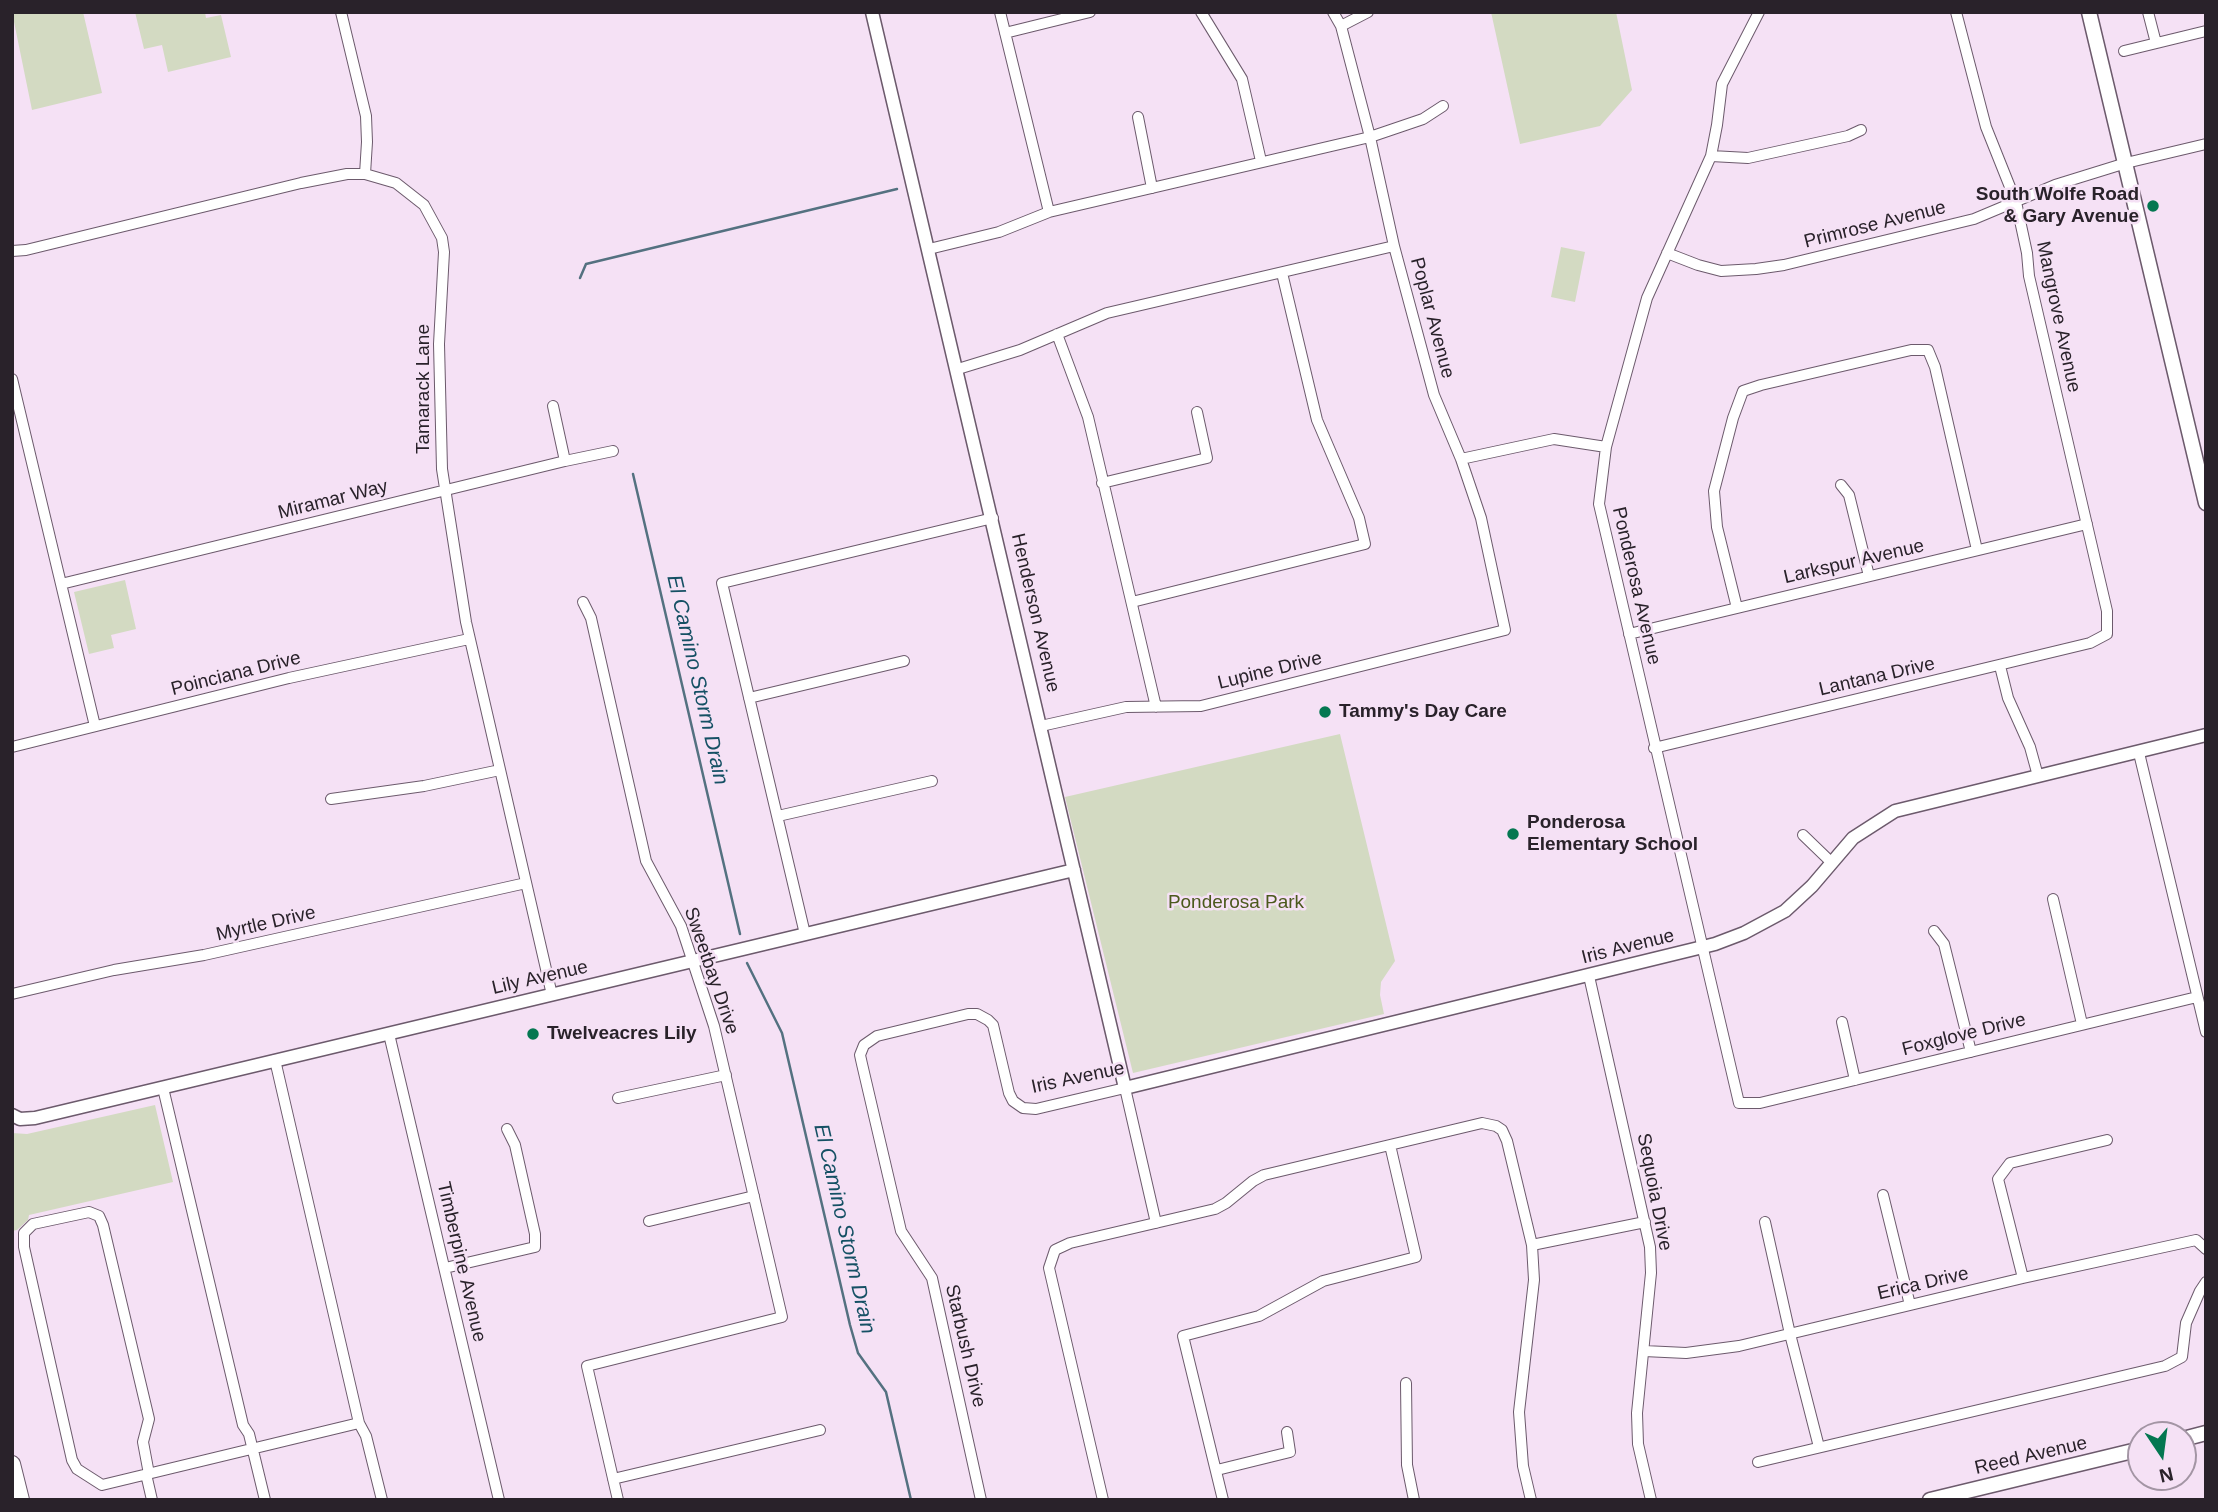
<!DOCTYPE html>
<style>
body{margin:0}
#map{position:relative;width:2218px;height:1512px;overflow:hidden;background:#f5e1f5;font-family:Helvetica,sans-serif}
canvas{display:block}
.frame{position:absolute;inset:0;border:14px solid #29222a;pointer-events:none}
.north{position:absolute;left:2127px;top:1421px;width:70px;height:70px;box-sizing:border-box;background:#f5e1f5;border:2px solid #a395a4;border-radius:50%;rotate:167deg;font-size:19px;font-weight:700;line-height:28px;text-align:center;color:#29222a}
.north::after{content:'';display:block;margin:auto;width:24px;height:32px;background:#047751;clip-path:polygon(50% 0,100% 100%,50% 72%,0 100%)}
</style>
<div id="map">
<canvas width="2218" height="1512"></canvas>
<div class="frame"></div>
<div class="north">N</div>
</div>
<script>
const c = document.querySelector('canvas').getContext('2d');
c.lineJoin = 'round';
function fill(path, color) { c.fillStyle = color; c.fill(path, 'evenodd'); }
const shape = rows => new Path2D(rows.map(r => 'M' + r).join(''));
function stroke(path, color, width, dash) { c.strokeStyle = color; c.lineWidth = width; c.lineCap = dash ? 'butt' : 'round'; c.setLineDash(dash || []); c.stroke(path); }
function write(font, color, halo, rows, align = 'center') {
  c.font = font + ' Helvetica,sans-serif'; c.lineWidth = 5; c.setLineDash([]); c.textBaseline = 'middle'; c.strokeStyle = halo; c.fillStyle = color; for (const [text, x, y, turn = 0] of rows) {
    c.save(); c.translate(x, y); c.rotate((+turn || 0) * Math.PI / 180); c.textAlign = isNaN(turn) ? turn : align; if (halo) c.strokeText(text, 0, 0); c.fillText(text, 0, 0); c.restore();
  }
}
fill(shape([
 [12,12,83,12,102,93,32,110],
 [135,12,205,12,206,18,221,15,231,57,168,72,162,45,144,49],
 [1491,12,1616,12,1632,90,1600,126,1520,144],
 [1561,247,1585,252,1575,302,1551,297],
 [125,580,136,629,111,635,114,648,89,654,74,592],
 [1340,734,1395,961,1381,982,1380,995,1384,1014,1133,1073,1065,797],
 [155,1105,173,1182,29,1215,28,1220,17,1230,12,1231,12,1133,27,1134]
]), '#d3dac2');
stroke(shape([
 [580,278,586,264,897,189],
 [633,474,740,934],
 [747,963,782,1033,850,1325,858,1353,886,1392,911,1500]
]), '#547180', 2.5);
const minor = shape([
 [341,12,366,116,367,142,365,174],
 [1000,12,1049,212],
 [1201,12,1242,79,1261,161],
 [1759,12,1722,84,1717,125,1711,156,1647,298,1606,447,1599,504,1739,1103,1760,1103,2197,997],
 [2148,12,2156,43],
 [1341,26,1368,12],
 [1005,33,1090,12],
 [2124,51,2206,31],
 [1138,117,1152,188],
 [1711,156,1748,158,1848,136,1861,130],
 [929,249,999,232,1049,212,1370,137,1423,119,1443,106],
 [12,251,26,250,301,183,347,174,365,174,396,183,424,205,442,238,444,252,439,344,442,469,466,622,552,995],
 [1667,253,1698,265,1721,271,1756,269,1784,265,1974,219,2055,185,2126,163,2206,144],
 [1057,334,1088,417,1156,707],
 [958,369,1020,350,1107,313,1394,246],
 [12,379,95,726],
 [553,406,565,461],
 [1461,459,1554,439,1606,447],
 [1102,483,1207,458,1197,412],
 [1841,485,1849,495,1869,576],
 [61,584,565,461,613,451],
 [583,602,591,618,646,861,681,926,714,1026,782,1317,587,1366,618,1500],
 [1132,602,1365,544,1359,518,1317,420,1282,273],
 [1737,608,1717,527,1714,491,1733,418,1743,391,1761,385,1911,350,1928,350,1935,367,1977,550],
 [1629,634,2087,524],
 [2000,666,2008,698,2030,747,2038,776],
 [749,698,904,661],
 [1041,726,1126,707,1201,706,1505,630,1481,518,1461,459,1434,395,1394,246,1370,137,1341,26,1333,12],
 [12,747,289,678,469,639],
 [1654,748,2090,643,2107,634,2107,611,2029,276,2027,253,2016,202,1986,127,1956,12],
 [2139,753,2206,1032],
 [331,799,424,786,500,770],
 [778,816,932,781],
 [1803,835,1832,863],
 [2053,899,2082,1024],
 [1934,931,1944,944,1971,1052],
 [805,934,722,583,993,518],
 [1589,976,1650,1247,1651,1273,1637,1413,1638,1444,1651,1500],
 [12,994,114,970,204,955,526,883],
 [1842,1022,1855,1080],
 [389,1034,499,1500],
 [275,1060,359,1423,366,1436,382,1500],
 [163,1088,243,1425,249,1434,265,1500],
 [618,1098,726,1075],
 [1883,1195,1910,1305],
 [649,1221,754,1196],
 [1765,1222,1790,1334,1819,1447],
 [1532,1245,1645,1222],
 [445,1268,535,1247,535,1234,515,1145,507,1129],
 [2023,1278,1998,1179,2010,1163,2107,1140],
 [1644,1351,1686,1353,1739,1346,2023,1278,2196,1240,2206,1249],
 [1406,1383,1407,1465,1414,1500],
 [1758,1462,2165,1366,2182,1357,2186,1323,2200,1291,2206,1282],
 [1217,1470,1290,1452,1287,1432],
 [146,1474,152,1500],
 [149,1474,143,1442,149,1419,103,1225,99,1216,89,1212,33,1224,24,1233,24,1247,72,1460,77,1469,102,1485,359,1423],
 [613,1479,820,1430],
 [981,1500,932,1278,901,1231,862,1064,860,1055,864,1045,877,1036,968,1014,977,1014,988,1020,993,1025,1009,1093,1013,1101,1023,1108,1036,1109,1125,1088,1156,1223],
 [1103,1500,1049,1268,1055,1250,1070,1243,1215,1209,1226,1203,1253,1181,1264,1175,1482,1123,1496,1126,1502,1130,1507,1141,1532,1245,1534,1280,1519,1412,1523,1466,1531,1500],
 [1223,1500,1183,1336,1259,1316,1323,1281,1416,1257,1390,1145]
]);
const tertiary = shape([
 [872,12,1125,1088,1715,944,1744,933,1785,911,1812,886,1853,838,1895,811,2206,735],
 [12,1115,20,1119,35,1118,1074,870]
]);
const secondary = shape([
 [2089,12,2206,503],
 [2183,1439,2206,1433],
 [1930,1500,2141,1449]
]);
const trunk = shape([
 [12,1464,21,1500]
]);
stroke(minor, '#6c5a6c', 12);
stroke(tertiary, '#6c5a6c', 15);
stroke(secondary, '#6c5a6c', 17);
stroke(trunk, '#6c5a6c', 18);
stroke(minor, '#fff', 10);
stroke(tertiary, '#fff', 12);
stroke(secondary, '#fff', 14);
stroke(trunk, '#fff', 16);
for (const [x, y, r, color] of [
 [2153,206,7,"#047751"],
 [1325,712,7,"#047751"],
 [1513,834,7,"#047751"],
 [533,1034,7,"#047751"]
]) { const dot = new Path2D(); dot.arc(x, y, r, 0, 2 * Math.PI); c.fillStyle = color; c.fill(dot); stroke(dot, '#f5e1f5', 2.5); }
write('bold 19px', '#29222a', '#f5e1f5', [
 ["South Wolfe Road",2139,195,"right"],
 ["& Gary Avenue",2139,217,"right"],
 ["Tammy's Day Care",1339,712],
 ["Ponderosa",1527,823],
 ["Elementary School",1527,845],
 ["Twelveacres Lily",547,1034]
], 'left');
write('19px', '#29222a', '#f5e1f5', [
 ["Primrose Avenue",1875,225,-14],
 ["Mangrove Avenue",2058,317,78],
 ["Poplar Avenue",1432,318,75],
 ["Tamarack Lane",424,389,-90],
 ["Miramar Way",333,500,-14],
 ["Larkspur Avenue",1854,562,-13],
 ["Ponderosa Avenue",1636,586,77],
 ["Henderson Avenue",1035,613,77],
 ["Lupine Drive",1270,671,-14],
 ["Poinciana Drive",236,674,-14],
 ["Lantana Drive",1877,677,-13],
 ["Myrtle Drive",266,924,-13],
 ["Iris Avenue",1628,947,-14],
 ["Sweetbay Drive",711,971,71],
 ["Lily Avenue",540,978,-13],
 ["Foxglove Drive",1964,1035,-14],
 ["Iris Avenue",1078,1078,-12],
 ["Sequoia Drive",1654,1192,79],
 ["Timberpine Avenue",461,1262,77],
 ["Erica Drive",1923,1284,-13],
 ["Starbush Drive",965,1346,77],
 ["Reed Avenue",2031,1456,-13]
]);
write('19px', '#4b591d', '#f5e1f5', [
 ["Ponderosa Park",1236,903]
]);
write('italic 21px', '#155064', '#f5e1f5', [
 ["El Camino Storm Drain",697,680,77],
 ["El Camino Storm Drain",844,1229,77]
]);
</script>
